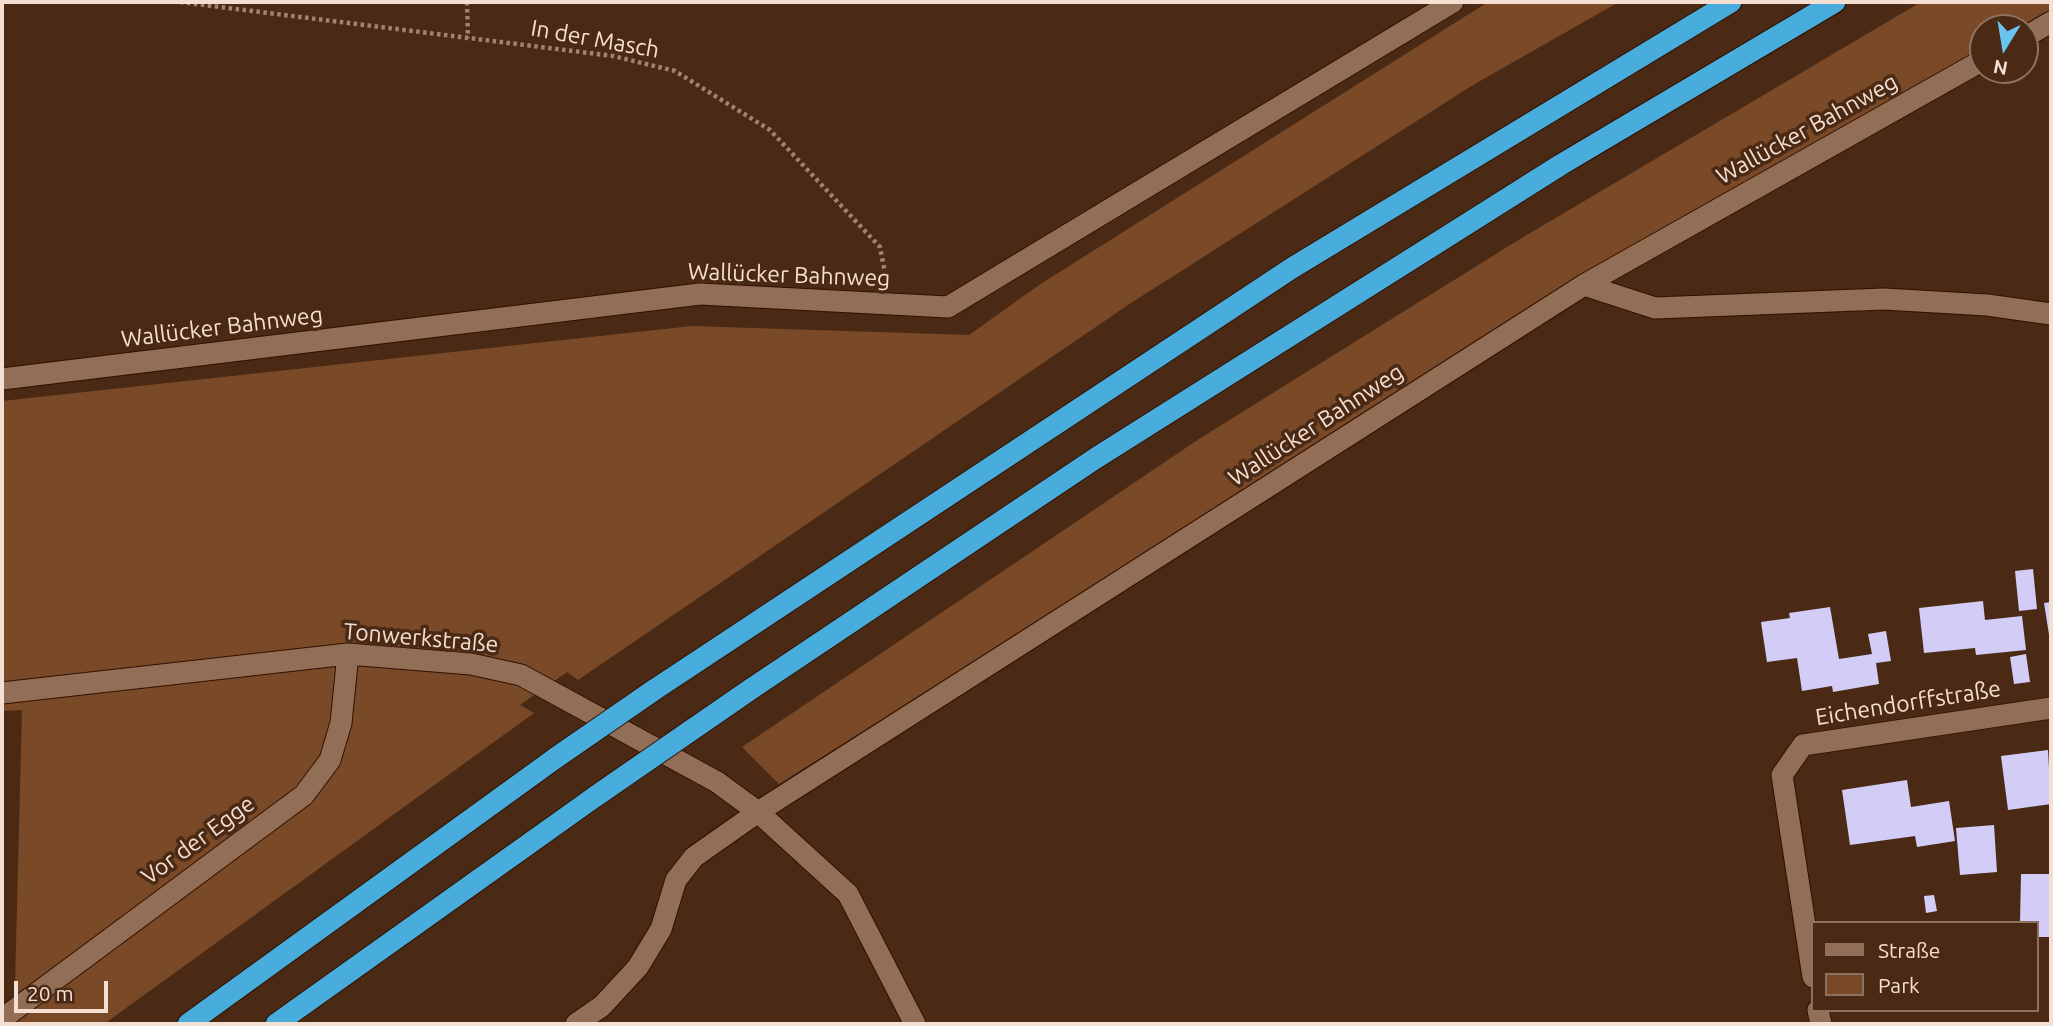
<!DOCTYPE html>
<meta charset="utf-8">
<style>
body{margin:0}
#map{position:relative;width:2053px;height:1026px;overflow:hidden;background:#4a2a14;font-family:Ubuntu,sans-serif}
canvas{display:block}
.frame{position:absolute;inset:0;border:4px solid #f5dfd2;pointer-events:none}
.legend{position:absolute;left:1811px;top:921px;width:228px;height:91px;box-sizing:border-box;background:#4a2a14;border:2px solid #8e7260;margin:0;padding:9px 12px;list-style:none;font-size:21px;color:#f5dfd2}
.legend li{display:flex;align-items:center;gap:14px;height:35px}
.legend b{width:35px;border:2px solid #8e7260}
.north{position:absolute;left:1969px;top:14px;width:70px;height:70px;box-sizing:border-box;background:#4a2a14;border:2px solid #8e7260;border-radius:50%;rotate:191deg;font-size:19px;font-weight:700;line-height:28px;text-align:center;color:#f5dfd2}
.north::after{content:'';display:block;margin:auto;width:24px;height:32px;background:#6ac3f1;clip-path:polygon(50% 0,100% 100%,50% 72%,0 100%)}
.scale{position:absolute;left:14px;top:981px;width:94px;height:32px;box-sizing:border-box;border:4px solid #f5dfd2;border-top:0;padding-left:9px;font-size:21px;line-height:24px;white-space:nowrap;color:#f5dfd2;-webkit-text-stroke:5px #4a2a14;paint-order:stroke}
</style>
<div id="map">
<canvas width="2053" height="1026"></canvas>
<div class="frame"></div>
<ul class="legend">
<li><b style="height:9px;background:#936e56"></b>Straße</li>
<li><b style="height:19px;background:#7a4928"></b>Park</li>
</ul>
<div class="north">N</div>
<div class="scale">20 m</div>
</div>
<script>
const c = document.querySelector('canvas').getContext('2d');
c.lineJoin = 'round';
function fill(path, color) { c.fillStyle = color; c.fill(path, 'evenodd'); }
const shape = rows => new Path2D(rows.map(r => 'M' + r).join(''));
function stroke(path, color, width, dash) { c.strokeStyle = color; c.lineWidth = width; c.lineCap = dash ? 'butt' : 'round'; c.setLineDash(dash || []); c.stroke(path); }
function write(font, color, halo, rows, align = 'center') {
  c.font = font + ' Ubuntu,sans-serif'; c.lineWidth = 7; c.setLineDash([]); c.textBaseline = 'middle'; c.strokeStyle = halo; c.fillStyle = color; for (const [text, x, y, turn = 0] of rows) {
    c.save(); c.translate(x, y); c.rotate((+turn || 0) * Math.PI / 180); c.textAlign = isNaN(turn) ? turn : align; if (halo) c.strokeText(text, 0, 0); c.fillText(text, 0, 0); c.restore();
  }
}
fill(shape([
 [1488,2,1619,2,1473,85,1128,305,578,680,567,672,520,705,534,713,104,1024,14,1024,22,710,2,711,2,401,692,326,969,335,1039,285],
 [1921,2,2051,2,2051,11,2021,28,1983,28,1983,49,1647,237,779,784,742,747,1199,439,1520,239]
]), '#7a4928');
fill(shape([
 [2033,569,2037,609,2019,611,2015,571],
 [1983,601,1985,620,2022,616,2026,650,1976,655,1975,648,1924,653,1919,608],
 [2051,602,2051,641,2050,641,2044,603],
 [1830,607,1839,659,1872,654,1868,634,1886,631,1891,661,1876,663,1879,684,1833,692,1832,686,1802,691,1797,658,1767,662,1761,622,1790,618,1789,613],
 [2026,654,2030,682,2014,684,2010,657],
 [2048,750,2051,804,2008,810,2001,756],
 [1907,780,1911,807,1949,801,1955,841,1917,847,1915,836,1850,845,1842,790],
 [1994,825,1997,872,1960,875,1956,828],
 [2021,874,2051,874,2051,937,2037,937,2037,923,2020,923],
 [1934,895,1937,911,1926,913,1924,896]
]), '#d3ccf7');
const minor = shape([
 [2025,37,2051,22],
 [1584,285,1655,308,1884,299,1987,305,2051,314],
 [2,379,700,294,948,307,1453,2],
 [2,693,348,654,471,664,521,675,717,782,758,812,848,894,915,1024],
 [1813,977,1782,775,1803,745,2051,708],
 [1818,1010,1821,1024],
 [2,1019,304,795,330,760,341,723,348,654],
 [576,1024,602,1006,638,967,661,929,676,880,694,857,758,812,1584,285,1983,60]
]);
const highway = shape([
 [751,689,1096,458,1562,164,1835,2],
 [654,690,1292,268,1731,2],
 [188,1024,557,757],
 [276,1024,596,796]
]);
stroke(minor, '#2f1100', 23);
stroke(highway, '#2f1100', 23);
stroke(shape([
 [180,2,613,56,675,71,770,130,880,247,886,278],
 [467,2,468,38]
]), '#9f8472', 4.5, [3.5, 3.5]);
stroke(minor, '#936e56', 21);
stroke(highway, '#48addd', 21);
const highwayBridge = shape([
 [557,757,654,690],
 [596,796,751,689]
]);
stroke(highwayBridge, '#2f1100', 23, []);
stroke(highwayBridge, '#48addd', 21);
write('23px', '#f5dfd2', '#4a2a14', [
 ["In der Masch",595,39,10],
 ["Wallücker Bahnweg",1807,129,-29],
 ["Wallücker Bahnweg",789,275,2],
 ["Wallücker Bahnweg",222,327,-7],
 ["Wallücker Bahnweg",1316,425,-33],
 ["Tonwerkstraße",421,638,5],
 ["Eichendorffstraße",1908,703,-9],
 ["Vor der Egge",198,840,-36]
]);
</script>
